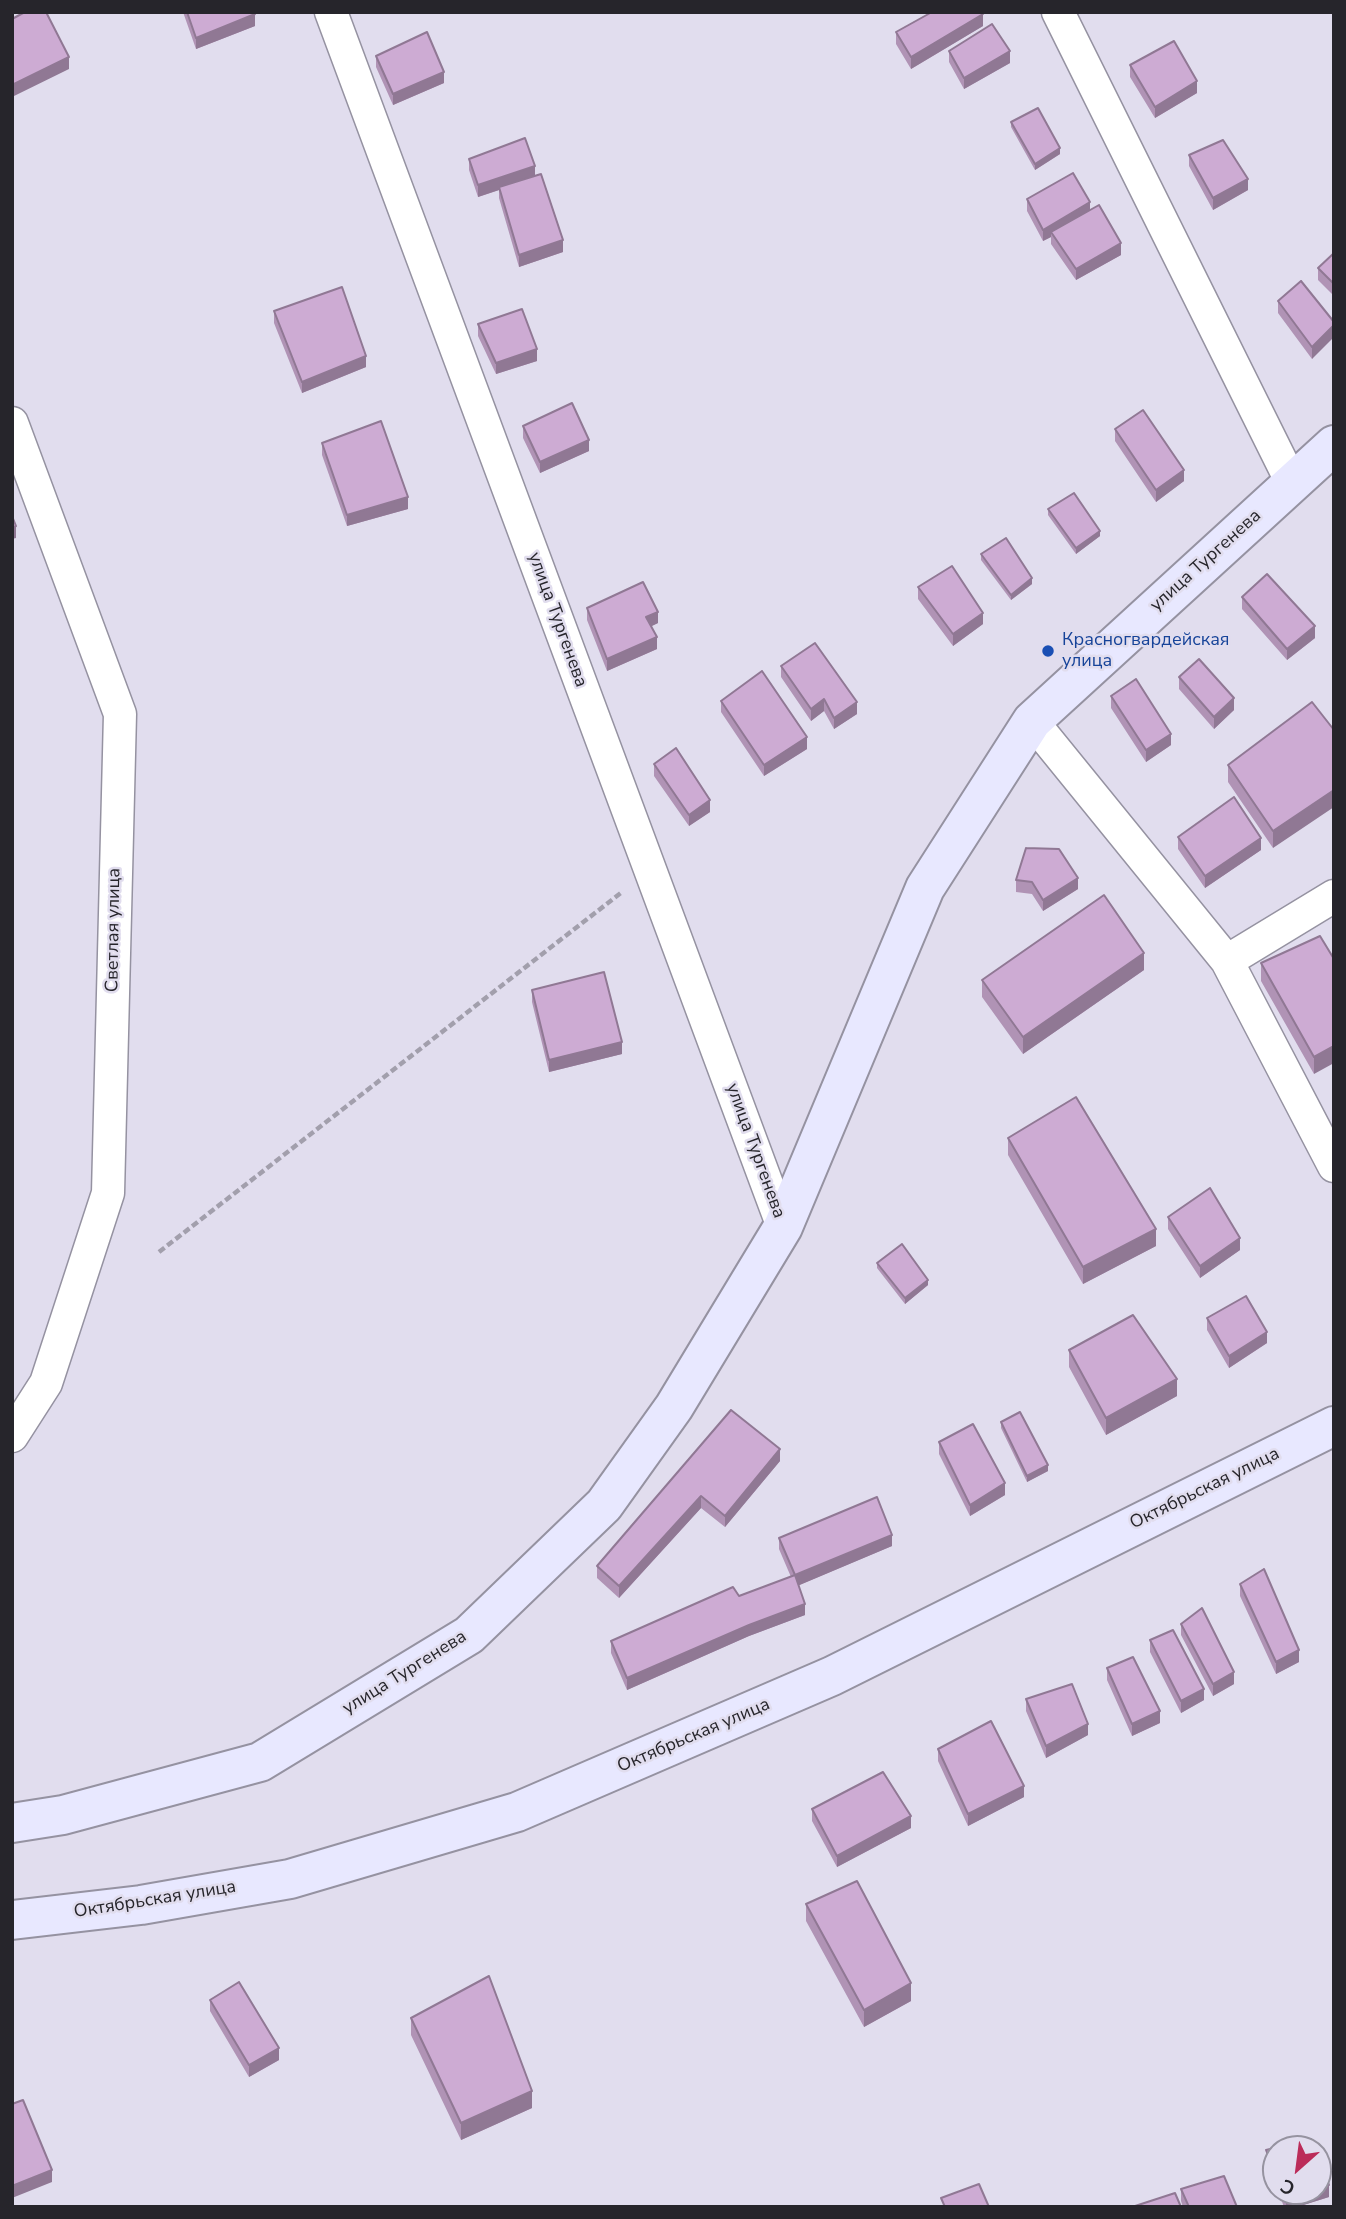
<!DOCTYPE html>
<meta charset="utf-8">
<style>
body{margin:0}
#map{position:relative;width:1346px;height:2219px;overflow:hidden;background:#e1ddee;font-family:"Nunito Sans",sans-serif}
canvas{display:block}
.frame{position:absolute;inset:0;border:14px solid #26252b;pointer-events:none}
.north{position:absolute;left:1262px;top:2135px;width:70px;height:70px;box-sizing:border-box;background:#e1ddee;border:2px solid #9693a0;border-radius:50%;rotate:208deg;font-size:19px;font-weight:700;line-height:28px;text-align:center;color:#26252b}
.north::after{content:'';display:block;margin:auto;width:24px;height:32px;background:#bb2c59;clip-path:polygon(50% 0,100% 100%,50% 72%,0 100%)}
</style>
<div id="map">
<canvas width="1346" height="2219"></canvas>
<div class="frame"></div>
<div class="north">С</div>
</div>
<script>
const c = document.querySelector('canvas').getContext('2d');
c.lineJoin = 'round';
const shape = rows => new Path2D(rows.map(r => 'M' + r).join(''));
function stroke(path, color, width, dash) { c.strokeStyle = color; c.lineWidth = width; c.lineCap = dash ? 'butt' : 'round'; c.setLineDash(dash || []); c.stroke(path); }
function fill(path, color) { c.fillStyle = color; c.fill(path, 'evenodd'); }
function write(font, color, halo, rows, align = 'center') {
  c.font = font + ' "Nunito Sans",sans-serif'; c.lineWidth = 5; c.setLineDash([]); c.textBaseline = 'middle'; c.strokeStyle = halo; c.fillStyle = color; for (const [text, x, y, turn = 0] of rows) {
    c.save(); c.translate(x, y); c.rotate((+turn || 0) * Math.PI / 180); c.textAlign = isNaN(turn) ? turn : align; if (halo) c.strokeText(text, 0, 0); c.fillText(text, 0, 0); c.restore();
  }
}
const street = shape([
 [331,12,783,1227],
 [1058,12,1292,483],
 [12,423,120,714,108,1193,46,1383,12,1436],
 [1032,721,1227,961,1334,1166],
 [1227,961,1334,896]
]);
const secondary = shape([
 [12,1823,63,1815,260,1762,469,1635,604,1505,674,1407,783,1227,925,888,1032,721,1334,445],
 [12,1920,141,1905,290,1879,517,1812,832,1676,1334,1426]
]);
stroke(street, '#9592a1', 35);
stroke(secondary, '#9592a1', 42);
stroke(shape([
 [159,1252,622,892]
]), '#a29fac', 4.5, [7, 3.5]);
stroke(street, '#fff', 32);
stroke(secondary, '#e8e8ff', 38);
fill(shape([
 [183,12,254,12,255,26,196,49],
 [983,26,911,69,896,44,896,32],
 [949,51,1010,63,964,89,949,62],
 [376,56,444,83,393,105,376,67],
 [1130,65,1197,93,1155,118,1130,77],
 [1011,122,1060,154,1035,170,1011,127],
 [1189,155,1248,190,1213,210,1189,166],
 [469,159,535,176,563,252,519,267,499,198,499,190,478,197,469,170],
 [1027,199,1121,255,1076,280,1051,244,1051,237,1043,241,1027,211],
 [1334,253,1334,296,1318,280,1318,268],
 [1278,301,1334,322,1312,359,1278,313],
 [274,311,366,367,302,393,274,323],
 [478,324,537,361,496,374,478,336],
 [523,426,589,451,540,473,523,438],
 [1115,429,1184,481,1156,502,1115,441],
 [322,443,408,509,347,526,322,455],
 [1048,509,1100,536,1076,554,1048,515],
 [981,554,1032,584,1011,600,981,560],
 [918,587,983,624,953,646,918,599],
 [1242,597,1315,638,1287,660,1242,609],
 [587,608,658,623,651,626,657,649,607,671,587,620],
 [781,666,857,714,834,729,824,711,811,721,781,677],
 [1179,677,1234,710,1214,729,1179,689],
 [1111,696,1171,745,1146,762,1111,708],
 [721,701,807,749,764,776,721,712],
 [1312,702,1273,848,1228,782,1228,765],
 [654,764,710,812,689,826,654,776],
 [1178,837,1261,850,1205,888,1178,849],
 [1016,880,1078,889,1043,911,1032,894,1016,892],
 [1320,936,1314,1074,1261,981,1261,963],
 [1144,970,1023,1054,982,997,982,980],
 [532,990,622,1054,549,1072,532,1002],
 [1008,1138,1156,1246,1083,1284,1008,1155],
 [1168,1217,1240,1250,1200,1278,1168,1229],
 [877,1263,928,1285,905,1304,877,1268],
 [1207,1318,1267,1343,1229,1368,1207,1330],
 [1069,1350,1177,1396,1106,1435,1069,1367],
 [731,1410,780,1461,725,1527,701,1508,619,1598,597,1578,597,1566],
 [1001,1422,1048,1471,1027,1482,1001,1428],
 [939,1442,1005,1495,970,1516,939,1454],
 [779,1538,892,1546,799,1585,805,1615,749,1636,627,1690,611,1653,611,1641,791,1577,779,1549],
 [1240,1584,1299,1662,1276,1674,1240,1596],
 [1181,1624,1234,1684,1213,1696,1181,1635],
 [1150,1640,1204,1700,1181,1713,1150,1652],
 [1107,1668,1160,1723,1132,1736,1107,1680],
 [1026,1699,1088,1735,1046,1758,1026,1711],
 [938,1749,1024,1797,968,1826,938,1761],
 [812,1809,911,1828,837,1867,812,1821],
 [806,1904,911,2001,864,2027,806,1921],
 [210,2000,279,2060,249,2077,210,2011],
 [411,2018,532,2108,461,2140,411,2035],
 [1276,2149,1276,2186,1266,2162,1266,2150],
 [1181,2189,1237,2207,1183,2207,1181,2201],
 [1278,2191,1318,2191,1329,2197,1297,2207,1284,2207]
]), '#b093b5');
fill(shape([
 [255,14,255,26,196,49,196,38],
 [983,14,983,26,911,69,911,57],
 [1010,51,1010,63,964,89,964,78],
 [69,57,69,69,12,97,12,85],
 [444,72,444,83,393,105,393,94],
 [1197,81,1197,93,1155,118,1155,107],
 [1060,148,1060,154,1035,170,1035,164],
 [535,166,535,177,499,187,499,190,478,197,478,185],
 [1248,179,1248,190,1213,210,1213,198],
 [1090,202,1090,214,1051,232,1051,237,1043,241,1043,230],
 [563,240,563,252,519,267,519,255],
 [1121,243,1121,255,1076,280,1076,269],
 [1334,325,1334,337,1312,359,1312,347],
 [537,349,537,361,496,374,496,363],
 [366,356,366,367,302,393,302,382],
 [589,440,589,451,540,473,540,462],
 [1184,470,1184,481,1156,502,1156,490],
 [408,497,408,509,347,526,347,515],
 [16,526,16,538,12,539,12,528],
 [1100,531,1100,536,1076,554,1076,548],
 [1032,578,1032,584,1011,600,1011,595],
 [658,612,658,623,646,629,646,617],
 [983,613,983,624,953,646,953,634],
 [1315,626,1315,638,1287,660,1287,649],
 [657,637,657,649,607,671,607,659],
 [1234,698,1234,710,1214,729,1214,717],
 [824,699,824,711,811,721,811,709],
 [857,702,857,714,834,729,834,718],
 [1171,734,1171,745,1146,762,1146,750],
 [807,737,807,749,764,776,764,765],
 [1334,790,1334,807,1273,848,1273,831],
 [710,800,710,812,689,826,689,815],
 [1261,838,1261,850,1205,888,1205,876],
 [1078,878,1078,889,1043,911,1043,900],
 [1144,953,1144,970,1023,1054,1023,1037],
 [622,1042,622,1054,549,1072,549,1060],
 [1334,1046,1334,1063,1314,1074,1314,1057],
 [1156,1229,1156,1246,1083,1284,1083,1267],
 [1240,1238,1240,1250,1200,1278,1200,1266],
 [928,1280,928,1285,905,1304,905,1298],
 [1267,1332,1267,1343,1229,1368,1229,1356],
 [1177,1379,1177,1396,1106,1435,1106,1418],
 [780,1449,780,1461,725,1527,725,1516],
 [1048,1465,1048,1471,1027,1482,1027,1476],
 [1005,1483,1005,1495,970,1516,970,1505],
 [701,1496,701,1508,619,1598,619,1586],
 [892,1535,892,1546,795,1587,795,1575],
 [805,1604,805,1615,749,1636,627,1690,627,1678,749,1625],
 [1299,1650,1299,1662,1276,1674,1276,1662],
 [1234,1672,1234,1684,1213,1696,1213,1684],
 [1204,1689,1204,1700,1181,1713,1181,1701],
 [1160,1711,1160,1723,1132,1736,1132,1724],
 [1088,1724,1088,1735,1046,1758,1046,1746],
 [1024,1786,1024,1797,968,1826,968,1814],
 [911,1816,911,1828,837,1867,837,1856],
 [911,1983,911,2001,864,2027,864,2010],
 [279,2048,279,2060,249,2077,249,2065],
 [532,2091,532,2108,461,2140,461,2123],
 [52,2170,52,2182,12,2198,12,2186],
 [1329,2185,1329,2197,1297,2207,1286,2207,1286,2199,1310,2191,1318,2191,1318,2188]
]), '#907894');
const building = shape([
 [25,12,46,12,69,57,12,85,12,19,25,12],
 [187,12,254,12,255,14,196,38,187,12],
 [932,12,982,12,983,14,911,57,896,32,932,12],
 [992,24,1010,51,964,78,949,51,992,24],
 [427,32,444,72,393,94,376,56,427,32],
 [1174,41,1197,81,1155,107,1130,65,1174,41],
 [1038,108,1060,148,1035,164,1011,122,1038,108],
 [525,138,535,166,478,185,469,159,525,138],
 [1223,140,1248,179,1213,198,1189,155,1223,140],
 [1073,173,1090,202,1043,230,1027,199,1073,173],
 [541,174,563,240,519,255,499,187,541,174],
 [1099,205,1121,243,1076,269,1051,232,1099,205],
 [1334,253,1334,284,1318,268,1334,253],
 [1301,281,1334,322,1334,325,1312,347,1278,301,1301,281],
 [342,287,366,356,302,382,274,311,342,287],
 [522,309,537,349,496,363,478,324,522,309],
 [572,403,589,440,540,462,523,426,572,403],
 [1143,410,1184,470,1156,490,1115,429,1143,410],
 [381,421,408,497,347,515,322,443,381,421],
 [1074,493,1100,531,1076,548,1048,509,1074,493],
 [12,516,16,526,12,528,12,516],
 [1006,538,1032,578,1011,595,981,554,1006,538],
 [952,566,983,613,953,634,918,587,952,566],
 [1267,574,1315,626,1287,649,1242,597,1267,574],
 [643,582,658,612,646,617,657,637,607,659,587,608,643,582],
 [815,643,857,702,834,718,824,699,811,709,781,666,815,643],
 [1199,659,1234,698,1214,717,1179,677,1199,659],
 [762,671,807,737,764,765,721,701,762,671],
 [1136,679,1171,734,1146,750,1111,696,1136,679],
 [1312,702,1334,730,1334,790,1273,831,1228,765,1312,702],
 [676,748,710,800,689,815,654,764,676,748],
 [1234,797,1261,838,1205,876,1178,837,1234,797],
 [1026,848,1059,849,1078,878,1043,900,1032,882,1016,880,1026,848],
 [1104,895,1144,953,1023,1037,982,980,1104,895],
 [1320,936,1334,959,1334,1046,1314,1057,1261,963,1320,936],
 [604,972,622,1042,549,1060,532,990,604,972],
 [1076,1097,1156,1229,1083,1267,1008,1138,1076,1097],
 [1210,1188,1240,1238,1200,1266,1168,1217,1210,1188],
 [902,1244,928,1280,905,1298,877,1263,902,1244],
 [1246,1296,1267,1332,1229,1356,1207,1318,1246,1296],
 [1133,1315,1177,1379,1106,1418,1069,1350,1133,1315],
 [731,1410,780,1449,725,1516,701,1496,619,1586,597,1566,731,1410],
 [1020,1412,1048,1465,1027,1476,1001,1422,1020,1412],
 [973,1424,1005,1483,970,1505,939,1442,973,1424],
 [877,1497,892,1535,795,1575,779,1538,877,1497],
 [1264,1569,1299,1650,1276,1662,1240,1584,1264,1569],
 [795,1575,805,1604,749,1625,627,1678,611,1641,733,1587,739,1596,795,1575],
 [1202,1608,1234,1672,1213,1684,1181,1624,1202,1608],
 [1173,1630,1204,1689,1181,1701,1150,1640,1173,1630],
 [1133,1657,1160,1711,1132,1724,1107,1668,1133,1657],
 [1072,1684,1088,1724,1046,1746,1026,1699,1072,1684],
 [991,1721,1024,1786,968,1814,938,1749,991,1721],
 [883,1772,911,1816,837,1856,812,1809,883,1772],
 [857,1881,911,1983,864,2010,806,1904,857,1881],
 [489,1976,532,2091,461,2123,411,2018,489,1976],
 [239,1982,279,2048,249,2065,210,2000,239,1982],
 [23,2100,52,2170,12,2186,12,2104,23,2100],
 [1311,2139,1315,2149,1276,2149,1276,2175,1266,2150,1311,2139],
 [1318,2158,1329,2185,1318,2188,1318,2158],
 [1224,2176,1237,2207,1189,2207,1181,2189,1224,2176],
 [979,2184,989,2207,945,2207,941,2198,979,2184],
 [1283,2191,1310,2191,1286,2199,1283,2191],
 [1175,2193,1181,2207,1132,2207,1175,2193]
]);
fill(building, '#cdabd3');
stroke(building, '#907894', 2);
for (const [x, y, r, color] of [
 [1048,651,7,"#1a4fb4"]
]) { const dot = new Path2D(); dot.arc(x, y, r, 0, 2 * Math.PI); c.fillStyle = color; c.fill(dot); stroke(dot, '#e1ddee', 2.5); }
write('18px', '#26252b', '#e1ddee', [
 ["улица Тургенева",1206,561,-42],
 ["улица Тургенева",557,620,70],
 ["Светлая улица",114,930,-89],
 ["улица Тургенева",755,1151,70],
 ["Октябрьская улица",1205,1489,-26],
 ["улица Тургенева",405,1673,-32],
 ["Октябрьская улица",694,1736,-23],
 ["Октябрьская улица",155,1900,-9]
]);
write('18px', '#164399', '#e1ddee', [
 ["Красногвардейская",1062,641],
 ["улица",1062,662]
], 'left');
</script>
